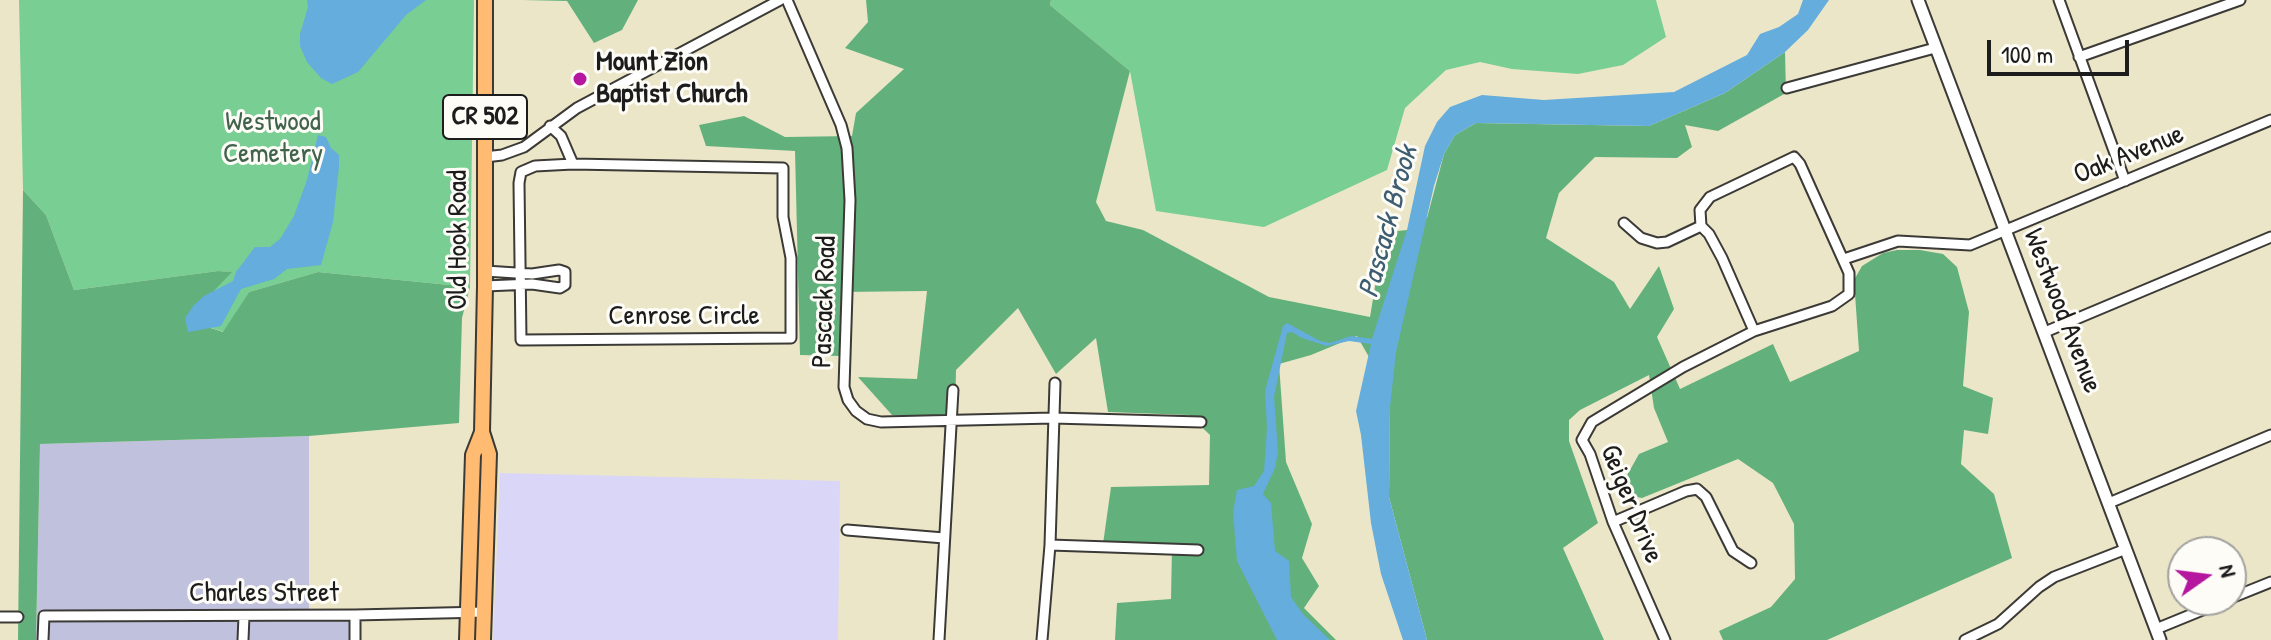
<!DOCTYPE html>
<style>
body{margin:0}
#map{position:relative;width:2271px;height:640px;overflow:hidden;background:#ece6c8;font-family:"Patrick Hand",sans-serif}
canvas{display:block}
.north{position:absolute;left:2167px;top:536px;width:80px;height:80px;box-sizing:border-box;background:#fdfcf7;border:2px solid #a3a29f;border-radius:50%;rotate:76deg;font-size:22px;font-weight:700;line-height:32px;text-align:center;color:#1c1c1c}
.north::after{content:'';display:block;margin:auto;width:28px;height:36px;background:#b5179e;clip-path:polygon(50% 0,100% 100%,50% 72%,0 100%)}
.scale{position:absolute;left:1987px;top:40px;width:142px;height:36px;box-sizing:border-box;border:4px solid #1c1c1c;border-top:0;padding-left:10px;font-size:24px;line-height:28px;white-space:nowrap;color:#1c1c1c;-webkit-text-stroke:6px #fdfcf7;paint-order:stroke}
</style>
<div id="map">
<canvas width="2271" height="640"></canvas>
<div class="north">N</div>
<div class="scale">100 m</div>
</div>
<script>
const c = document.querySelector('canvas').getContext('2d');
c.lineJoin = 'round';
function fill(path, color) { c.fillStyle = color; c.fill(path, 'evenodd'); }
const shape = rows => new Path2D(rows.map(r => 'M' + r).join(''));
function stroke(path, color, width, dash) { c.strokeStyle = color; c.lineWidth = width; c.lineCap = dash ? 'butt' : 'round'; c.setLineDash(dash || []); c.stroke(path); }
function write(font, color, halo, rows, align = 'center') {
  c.font = font + ' "Patrick Hand",sans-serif'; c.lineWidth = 6; c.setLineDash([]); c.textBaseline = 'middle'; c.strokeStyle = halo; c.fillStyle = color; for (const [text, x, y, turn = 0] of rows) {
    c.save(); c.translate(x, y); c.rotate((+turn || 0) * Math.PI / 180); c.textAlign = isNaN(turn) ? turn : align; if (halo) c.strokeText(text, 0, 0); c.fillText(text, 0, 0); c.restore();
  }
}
fill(shape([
 [500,473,840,481,838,640,493,640]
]), '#dad6f7');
fill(shape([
 [309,436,309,617,357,617,356,640,36,640,40,444]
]), '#c0c2dd');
fill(shape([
 [19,0,474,0,470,287,318,272,249,292,224,332,186,320,230,272,218,271,74,290,46,215,23,190],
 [1051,0,1656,0,1666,37,1623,65,1578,74,1512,69,1480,62,1446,70,1405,108,1387,170,1264,227,1156,211,1130,71,1050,5]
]), '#78ce93');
fill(shape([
 [522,0,638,0,622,30,594,43,567,1],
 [866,0,1051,0,1050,5,1130,71,1096,202,1106,221,1143,230,1269,297,1370,317,1376,281,1379,233,1407,230,1427,218,1444,154,1455,135,1476,123,1649,126,1725,93,1785,52,1786,93,1718,131,1685,125,1692,147,1677,158,1595,157,1559,193,1546,238,1614,282,1630,309,1659,266,1674,309,1657,337,1680,389,1773,344,1790,382,1859,351,1854,280,1862,266,1883,253,1897,250,1920,250,1943,254,1957,267,1969,312,1963,386,1993,398,1988,434,1964,430,1961,464,1994,494,2012,558,1827,640,1723,640,1719,631,1771,607,1795,579,1794,524,1773,483,1738,459,1642,498,1617,493,1639,454,1668,442,1654,408,1649,375,1580,410,1569,420,1569,441,1598,523,1563,548,1604,640,1427,640,1389,497,1390,394,1357,336,1311,355,1279,364,1286,462,1312,524,1302,558,1319,586,1304,608,1336,640,1115,640,1117,603,1171,599,1172,546,1103,544,1111,487,1209,485,1210,435,1189,415,1108,412,1096,338,1056,374,1018,308,956,370,955,419,892,415,858,377,917,379,927,291,842,292,840,356,800,355,795,151,706,146,699,125,744,116,785,137,852,136,856,113,904,69,845,48,868,22],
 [23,190,46,215,74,290,218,271,232,272,186,320,223,332,249,292,318,272,470,287,462,318,459,423,309,436,40,444,36,640,18,640]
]), '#62b17d');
fill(shape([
 [307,0,426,0,406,15,358,72,332,84,321,78,307,62,300,46,300,34,308,7],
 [1803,0,1829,0,1808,30,1785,52,1725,93,1649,126,1476,123,1455,135,1444,154,1434,186,1396,352,1390,407,1389,497,1427,640,1403,640,1381,574,1371,523,1361,435,1356,411,1371,344,1349,341,1327,346,1302,338,1292,332,1287,333,1274,397,1278,452,1275,468,1263,494,1271,503,1275,551,1289,561,1291,597,1303,614,1330,640,1277,640,1237,561,1233,512,1237,490,1254,486,1264,471,1267,428,1265,391,1283,326,1287,323,1320,341,1330,343,1351,336,1372,339,1407,230,1425,146,1437,122,1450,107,1482,95,1544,100,1674,92,1747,55,1760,34,1779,27,1798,14],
 [318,135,326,137,331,148,339,155,339,167,333,222,321,265,287,269,274,279,241,289,221,326,188,332,185,318,194,305,204,296,233,281,236,272,255,247,270,247,280,239,294,216,307,180]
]), '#64addc');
const minor = shape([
 [787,0,841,125,847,148,850,200,844,387,848,400,856,411,867,419,881,422,1053,418,1201,422],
 [2059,0,2125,181],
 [2079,57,2240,0],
 [1787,88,1935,48],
 [550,126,561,136,573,164],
 [485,157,502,155,524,147,577,108,780,0],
 [573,164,783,168,783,217,791,258,791,338,521,340,519,183,521,172,535,166,573,164],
 [1624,223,1641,238,1657,243,1667,242,1701,226],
 [1844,259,1898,241,1970,245,2271,120],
 [485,271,532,274,559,270,565,272,565,285,560,288,532,284,485,286],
 [2045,332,2271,237],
 [2109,503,2271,435],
 [1613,522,1686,491,1697,489,1706,497,1733,551,1751,563],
 [847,530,944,538],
 [1050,545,1198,550],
 [2231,598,2271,582],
 [0,617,18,617],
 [2156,629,2227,600],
 [43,640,44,616,355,615,485,612],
 [243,640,244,616],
 [355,640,355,615],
 [939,640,953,390],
 [1042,640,1050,545,1055,383],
 [1665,640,1613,522,1590,454,1582,440,1592,422,1683,367,1754,331,1832,306,1849,294,1849,273,1800,164,1794,157,1710,197,1700,210,1701,226,1709,234,1722,258,1754,331],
 [1965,640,1998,624,2039,587,2054,577,2126,549]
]);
const tertiary = shape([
 [1918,0,2160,640]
]);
const primary = shape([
 [467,640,473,455,482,432],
 [483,640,489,454,482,432,485,286,485,0]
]);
stroke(minor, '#3b3a36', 13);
stroke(tertiary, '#3b3a36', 15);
stroke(primary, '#3b3a36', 18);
stroke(minor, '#fff', 9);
stroke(tertiary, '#fff', 11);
stroke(primary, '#febb71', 14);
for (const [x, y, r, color] of [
 [580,79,8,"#b5179e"]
]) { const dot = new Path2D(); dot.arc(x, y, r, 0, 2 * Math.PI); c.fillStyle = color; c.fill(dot); stroke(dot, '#fdfcf7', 3); }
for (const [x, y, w] of [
 [485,117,84]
]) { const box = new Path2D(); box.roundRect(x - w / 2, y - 22, w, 44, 6); c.fillStyle = '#fdfcf7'; c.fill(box); stroke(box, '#1c1c1c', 2); }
write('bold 26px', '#1c1c1c', null, [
 ["CR 502",485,117]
]);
write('bold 28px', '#1c1c1c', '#fdfcf7', [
 ["Mount Zion",596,63],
 ["Baptist Church",596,95]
], 'left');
write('28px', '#41634c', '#fdfcf7', [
 ["Westwood",273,123],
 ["Cemetery",273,155]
]);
write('28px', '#1c1c1c', '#fdfcf7', [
 ["Oak Avenue",2129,155,-22],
 ["Old Hook Road",459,240,-90],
 ["Pascack Road",825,302,-88],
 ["Westwood Avenue",2062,311,69],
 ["Cenrose Circle",684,317],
 ["Geiger Drive",1631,504,68],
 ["Charles Street",264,594]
]);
write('italic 30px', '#3c5d72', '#fdfcf7', [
 ["Pascack Brook",1389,222,-75]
]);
</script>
